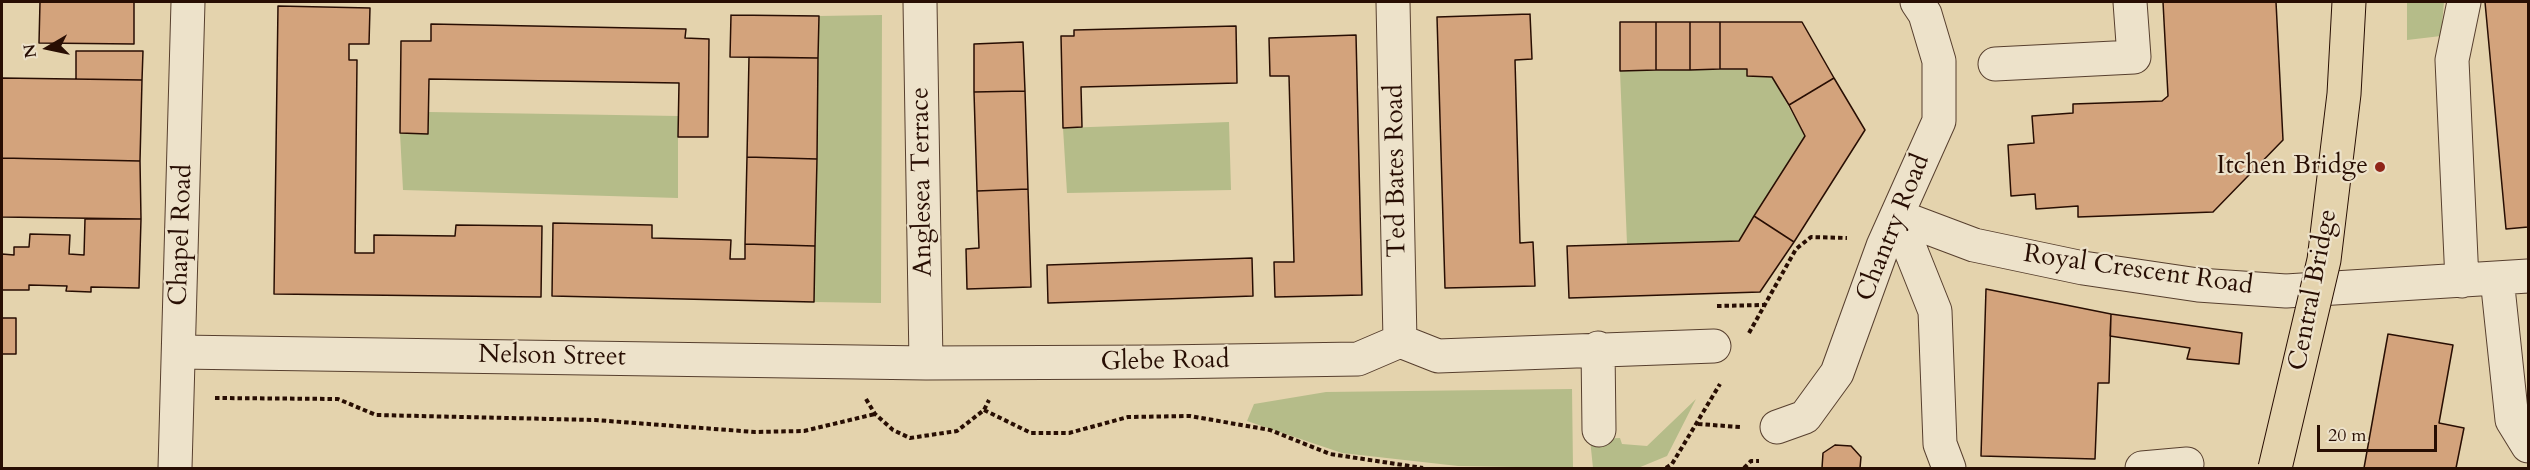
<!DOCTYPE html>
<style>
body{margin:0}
#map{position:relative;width:2530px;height:470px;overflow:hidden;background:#e4d3ad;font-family:Cardo,serif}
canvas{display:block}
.frame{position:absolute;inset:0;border:3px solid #280e03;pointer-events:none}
.north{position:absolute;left:18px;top:18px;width:60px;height:60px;-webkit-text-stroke:4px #ede2ca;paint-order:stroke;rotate:261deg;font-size:16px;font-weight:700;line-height:24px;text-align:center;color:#280e03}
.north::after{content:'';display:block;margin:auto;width:21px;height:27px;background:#280e03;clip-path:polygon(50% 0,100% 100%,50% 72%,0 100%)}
.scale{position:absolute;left:2317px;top:425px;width:120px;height:27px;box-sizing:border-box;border:3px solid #280e03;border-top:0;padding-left:8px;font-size:18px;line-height:21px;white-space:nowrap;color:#280e03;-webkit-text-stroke:4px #ede2ca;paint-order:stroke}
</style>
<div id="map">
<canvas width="2530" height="470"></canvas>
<div class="frame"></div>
<div class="north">N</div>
<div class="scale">20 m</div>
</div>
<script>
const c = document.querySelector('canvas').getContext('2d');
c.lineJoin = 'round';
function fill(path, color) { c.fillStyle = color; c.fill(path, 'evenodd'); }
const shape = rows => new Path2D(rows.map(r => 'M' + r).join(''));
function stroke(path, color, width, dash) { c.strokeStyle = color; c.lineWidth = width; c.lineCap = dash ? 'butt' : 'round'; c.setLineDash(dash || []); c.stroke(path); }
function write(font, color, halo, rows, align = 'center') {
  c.font = font + ' Cardo,serif'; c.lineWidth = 4.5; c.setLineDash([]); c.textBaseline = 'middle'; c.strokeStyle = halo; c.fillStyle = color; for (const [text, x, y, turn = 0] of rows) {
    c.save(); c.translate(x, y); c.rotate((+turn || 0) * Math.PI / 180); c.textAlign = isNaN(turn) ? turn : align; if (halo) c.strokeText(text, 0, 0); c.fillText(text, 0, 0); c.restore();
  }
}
fill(shape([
 [2407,2,2444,2,2441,36,2407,40],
 [882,15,881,303,814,302,819,16],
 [1747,69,1747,76,1772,77,1805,136,1739,241,1627,244,1620,71],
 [429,112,678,116,678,198,403,190,400,133,428,134],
 [1229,122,1231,190,1067,193,1063,128],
 [1572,389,1573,468,1458,466,1342,453,1247,421,1254,404,1326,392],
 [1696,399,1667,456,1638,468,1593,468,1590,439,1620,438,1622,444,1647,446]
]), '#b5bc89');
const building = shape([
 [40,2,134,2,134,44,39,43,40,2],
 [2163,2,2276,2,2283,140,2213,212,2078,217,2078,206,2036,209,2035,194,2011,196,2008,145,2034,143,2032,116,2073,113,2073,104,2162,101,2168,96,2163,2],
 [2485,2,2528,2,2528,227,2506,229,2485,2],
 [278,6,370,8,369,44,349,44,349,60,357,60,355,253,374,253,374,235,455,236,456,225,542,226,541,297,274,294,278,6],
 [1530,14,1532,59,1515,60,1520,243,1533,242,1535,286,1445,288,1437,17,1530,14],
 [731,15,819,16,818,58,730,57,731,15],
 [1620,22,1656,22,1656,70,1620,71,1620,22],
 [1656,22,1690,22,1690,70,1656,70,1656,22],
 [1690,22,1720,22,1720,69,1690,70,1690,22],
 [1720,22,1802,22,1834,78,1789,105,1772,77,1747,76,1747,69,1720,69,1720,22],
 [431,24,686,29,685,38,709,39,708,137,678,137,679,83,429,79,428,134,400,133,401,41,431,41,431,24],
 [1236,26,1237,83,1081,87,1082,127,1063,128,1061,36,1074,36,1074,30,1236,26],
 [1356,35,1362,295,1275,297,1274,262,1294,262,1289,76,1270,76,1269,38,1356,35],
 [1023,42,1025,91,974,92,974,44,1023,42],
 [76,51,143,51,142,80,76,79,76,51],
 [749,57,818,58,817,159,747,157,749,57],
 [2,78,142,80,140,161,2,158,2,78],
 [1834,78,1865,130,1794,242,1754,216,1805,136,1789,105,1834,78],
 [1025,91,1028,189,977,191,974,92,1025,91],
 [747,157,817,159,815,246,745,244,747,157],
 [2,158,140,161,141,219,2,217,2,158],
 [1028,189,1031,287,967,289,966,249,979,248,977,191,1028,189],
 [1754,216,1794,242,1760,292,1569,298,1567,246,1739,241,1754,216],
 [85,219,141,219,139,288,91,287,91,292,66,291,67,286,29,285,29,290,2,290,2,254,14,255,14,247,29,247,30,234,70,235,69,254,84,255,85,219],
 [553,223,652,225,652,238,731,240,730,259,745,259,745,244,815,246,814,302,552,296,553,223],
 [1252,258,1253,296,1048,303,1047,265,1252,258],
 [1986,289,2111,314,2109,383,2098,383,2095,459,1981,456,1986,289],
 [2111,314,2242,333,2239,364,2187,359,2190,348,2110,336,2111,314],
 [2,318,16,318,16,354,2,354,2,318],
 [2388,334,2453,345,2439,423,2464,428,2456,468,2364,468,2388,334],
 [1835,445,1851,446,1861,457,1860,468,1822,468,1823,453,1835,445]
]);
fill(building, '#d3a37c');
stroke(building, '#280e03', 1.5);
const minor = shape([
 [920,2,926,363],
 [1393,2,1400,341],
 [1995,64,2134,57,2130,2],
 [1897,216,1974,245,2083,268,2198,285,2286,291,2528,276],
 [1897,216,1935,311,1940,444,1949,468],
 [2497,278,2512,420,2528,446],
 [2462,281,2452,60,2464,2],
 [1400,341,1438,356,1714,346],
 [1598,348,1599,430],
 [179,352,926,363,1160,362,1358,359,1400,341],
 [1777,427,1805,417,1837,373,1883,246,1939,121,1939,61,1925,14,1917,2],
 [175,468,188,2],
 [2142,468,2187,464]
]);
stroke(minor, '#573f2e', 35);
stroke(shape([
 [1717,306,1764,305],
 [1749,333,1796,249,1811,237,1847,238],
 [215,398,338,399,376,415,595,420,755,432,804,431,875,414],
 [866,399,875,414,893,430,910,438,957,431,984,410,989,400],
 [984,410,1031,433,1069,433,1128,417,1190,416,1270,430,1330,454,1423,468],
 [1698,424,1740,427],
 [1666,468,1672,464,1720,384],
 [1744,468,1751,461,1759,461]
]), '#280e03', 4, [4.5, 3]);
stroke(minor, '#ede2ca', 33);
const majorBridge = shape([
 [2275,468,2324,260,2344,94,2349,2]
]);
stroke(majorBridge, '#280e03', 35, []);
stroke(majorBridge, '#e4d3ad', 33);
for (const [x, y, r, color] of [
 [2380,167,6,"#8f2418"]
]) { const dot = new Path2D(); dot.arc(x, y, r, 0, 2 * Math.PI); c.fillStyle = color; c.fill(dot); stroke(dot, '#ede2ca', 2); }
write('26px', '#280e03', '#ede2ca', [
 ["Itchen Bridge",2368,167]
], 'right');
write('26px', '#280e03', '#ede2ca', [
 ["Ted Bates Road",1397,171,-91],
 ["Anglesea Terrace",923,182,-91],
 ["Chantry Road",1894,228,-68],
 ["Chapel Road",182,235,-88],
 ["Royal Crescent Road",2138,271,8],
 ["Central Bridge",2314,290,-79],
 ["Nelson Street",552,357,1],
 ["Glebe Road",1165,362,-1]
]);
</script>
